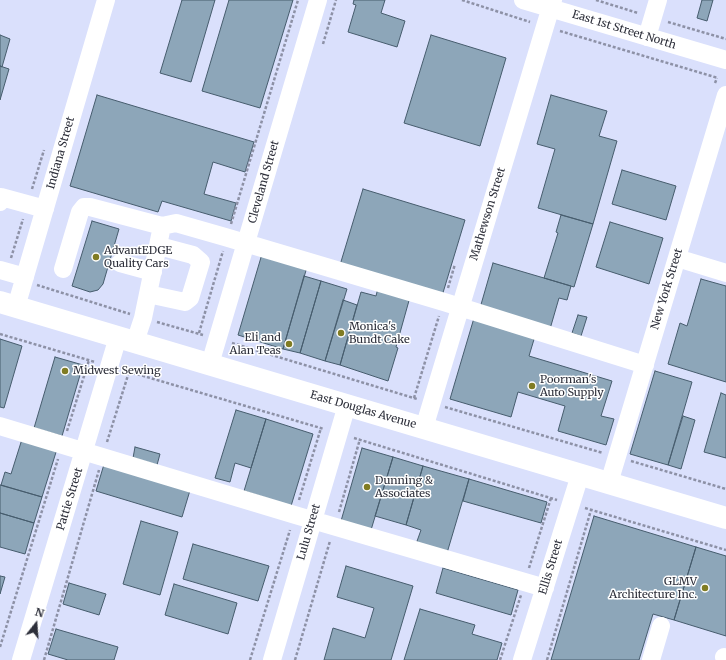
<!DOCTYPE html>
<style>
body{margin:0}
#map{position:relative;width:726px;height:660px;overflow:hidden;background:#dae0fc;font-family:Merriweather,serif}
canvas{display:block}
.north{position:absolute;left:16px;top:604px;width:40px;height:40px;-webkit-text-stroke:3px #fff;paint-order:stroke;rotate:17deg;font-size:11px;font-weight:700;line-height:16px;text-align:center;color:#2d2f3a}
.north::after{content:'';display:block;margin:auto;width:14px;height:18px;background:#2d2f3a;clip-path:polygon(50% 0,100% 100%,50% 72%,0 100%)}
</style>
<div id="map">
<canvas width="726" height="660"></canvas>
<div class="north">N</div>
</div>
<script>
const c = document.querySelector('canvas').getContext('2d');
c.lineJoin = 'round';
function fill(path, color) { c.fillStyle = color; c.fill(path, 'evenodd'); }
const shape = rows => new Path2D(rows.map(r => 'M' + r).join(''));
function stroke(path, color, width, dash) { c.strokeStyle = color; c.lineWidth = width; c.lineCap = dash ? 'butt' : 'round'; c.setLineDash(dash || []); c.stroke(path); }
function write(font, color, halo, rows, align = 'center') {
  c.font = font + ' Merriweather,serif'; c.lineWidth = 3; c.setLineDash([]); c.textBaseline = 'middle'; c.strokeStyle = halo; c.fillStyle = color; for (const [text, x, y, turn = 0] of rows) {
    c.save(); c.translate(x, y); c.rotate((+turn || 0) * Math.PI / 180); c.textAlign = isNaN(turn) ? turn : align; if (halo) c.strokeText(text, 0, 0); c.fillText(text, 0, 0); c.restore();
  }
}
const building = shape([
 [182,0,215,0,191,82,160,73,182,0],
 [229,0,293,0,260,108,202,91,229,0],
 [354,0,385,0,381,13,405,21,397,47,348,32,356,5,353,4,354,0],
 [702,0,713,0,707,21,697,18,702,0],
 [0,35,10,39,2,67,0,66,0,35],
 [431,35,506,58,480,146,404,123,431,35],
 [0,66,9,69,0,100,0,66],
 [97,95,254,142,245,172,213,162,204,194,236,203,231,221,162,201,158,212,70,186,97,95],
 [551,95,607,111,599,136,617,141,593,224,538,208,555,149,537,144,551,95],
 [622,170,676,186,666,220,612,204,622,170],
 [363,189,465,220,442,296,340,265,363,189],
 [561,215,593,224,574,287,544,278,558,233,556,232,561,215],
 [92,221,119,229,103,284,98,290,90,292,72,286,92,221],
 [610,222,663,238,649,284,596,267,610,222],
 [262,254,307,267,283,349,238,335,262,254],
 [493,263,571,286,567,300,559,298,550,329,480,308,493,263],
 [304,276,321,281,300,353,283,349,304,276],
 [701,279,726,286,726,382,668,364,680,323,687,326,701,279],
 [321,281,347,289,325,361,300,353,321,281],
 [378,288,410,297,396,347,398,348,388,381,340,365,361,292,376,296,378,288],
 [343,300,357,305,340,365,325,361,343,300],
 [578,315,587,317,581,336,572,333,578,315],
 [474,318,535,336,529,356,612,381,601,416,614,419,606,445,558,431,565,406,518,392,511,417,450,399,474,318],
 [0,339,22,346,4,408,0,407,0,339],
 [55,357,83,365,62,436,34,428,55,357],
 [655,371,692,382,668,465,630,454,655,371],
 [721,393,726,395,726,458,704,452,721,393],
 [236,410,266,419,251,468,235,463,230,482,215,478,236,410],
 [683,416,695,420,681,469,668,465,683,416],
 [266,419,313,434,291,506,244,491,266,419],
 [23,436,57,449,42,497,1,485,5,472,11,474,23,436],
 [135,447,160,454,157,465,133,458,135,447],
 [362,448,393,457,371,530,341,521,362,448],
 [393,457,423,466,406,525,375,516,393,457],
 [105,461,191,487,182,517,96,491,105,461],
 [423,466,469,479,447,553,416,544,421,530,406,525,423,466],
 [469,479,547,502,541,523,463,501,469,479],
 [0,485,42,497,34,523,0,513,0,485],
 [0,513,34,523,25,554,0,547,0,513],
 [594,516,696,547,674,620,653,614,639,660,551,660,594,516],
 [141,521,178,532,160,595,123,584,141,521],
 [193,544,269,566,258,601,183,579,193,544],
 [696,547,726,556,726,636,674,620,696,547],
 [346,566,413,586,391,660,324,660,333,628,365,638,374,608,337,597,346,566],
 [443,568,518,590,511,615,436,593,443,568],
 [0,576,5,577,0,594,0,576],
 [69,583,106,594,99,615,63,604,69,583],
 [174,584,237,603,228,634,165,615,174,584],
 [420,609,475,625,472,634,502,643,497,660,404,660,420,609],
 [56,629,118,647,114,660,68,660,48,654,56,629]
]);
fill(building, '#8da6b9');
stroke(building, '#465c6d', 1);
stroke(shape([
 [462,0,530,22],
 [596,0,638,13],
 [668,22,726,39],
 [560,31,718,78],
 [323,44,336,0],
 [715,83,717,78],
 [32,189,44,150],
 [231,224,298,0],
 [11,258,23,219],
 [37,285,130,314],
 [448,288,455,264],
 [157,322,203,335],
 [199,333,223,251],
 [0,334,95,362],
 [232,343,417,399],
 [123,370,324,429],
 [414,398,439,316],
 [445,407,603,453],
 [67,431,89,360],
 [354,438,557,500],
 [107,442,129,372],
 [631,461,726,489],
 [299,500,321,428],
 [585,508,726,550],
 [339,512,360,439],
 [529,568,551,498],
 [0,647,58,459],
 [44,660,99,470],
 [250,660,290,530],
 [295,660,330,541],
 [500,660,521,595],
 [547,660,591,510]
]), '#8d91a6', 2.5, [3, 2]);
stroke(shape([
 [523,0,726,60],
 [647,37,658,0],
 [0,202,1,197,45,209],
 [162,226,176,223,225,237,444,302,645,365],
 [677,258,726,273],
 [120,263,153,272],
 [63,269,80,212,84,207,90,207,162,226,143,318,135,342],
 [0,270,25,277],
 [148,294,185,302,190,298,201,262,193,255,159,246],
 [16,307,106,0],
 [210,364,318,0],
 [0,426,295,515,545,588],
 [424,428,553,0],
 [609,483,726,95],
 [724,657,726,658],
 [21,660,118,337],
 [272,660,347,405],
 [522,660,580,475],
 [651,660,661,626]
]), '#fff', 18);
stroke(shape([
 [0,302,726,518]
]), '#fff', 22);
for (const [x, y, r, color] of [
 [96,257,4,"#807c23"],
 [341,333,4,"#807c23"],
 [289,344,4,"#807c23"],
 [65,371,4,"#807c23"],
 [532,386,4,"#807c23"],
 [367,487,4,"#807c23"],
 [705,588,4,"#807c23"]
]) { const dot = new Path2D(); dot.arc(x, y, r, 0, 2 * Math.PI); c.fillStyle = color; c.fill(dot); stroke(dot, '#fff', 1.5); }
write('11px', '#2d2f3a', '#fff', [
 ["East 1st Street North",624,30,17],
 ["Indiana Street",61,153,-74],
 ["Cleveland Street",264,182,-74],
 ["Mathewson Street",488,214,-73],
 ["New York Street",667,289,-73],
 ["East Douglas Avenue",363,410,16],
 ["Pattie Street",70,499,-73],
 ["Lulu Street",309,532,-74],
 ["Ellis Street",551,567,-73]
]);
write('11px', '#2d2f3a', '#fff', [
 ["AdvantEDGE",104,251],
 ["Quality Cars",104,264],
 ["Monica's",349,327],
 ["Bundt Cake",349,340],
 ["Eli and",281,338,"right"],
 ["Alan Teas",281,351,"right"],
 ["Midwest Sewing",73,371],
 ["Poorman's",540,380],
 ["Auto Supply",540,393],
 ["Dunning &",375,481],
 ["Associates",375,494],
 ["GLMV",697,582,"right"],
 ["Architecture Inc.",697,595,"right"]
], 'left');
</script>
